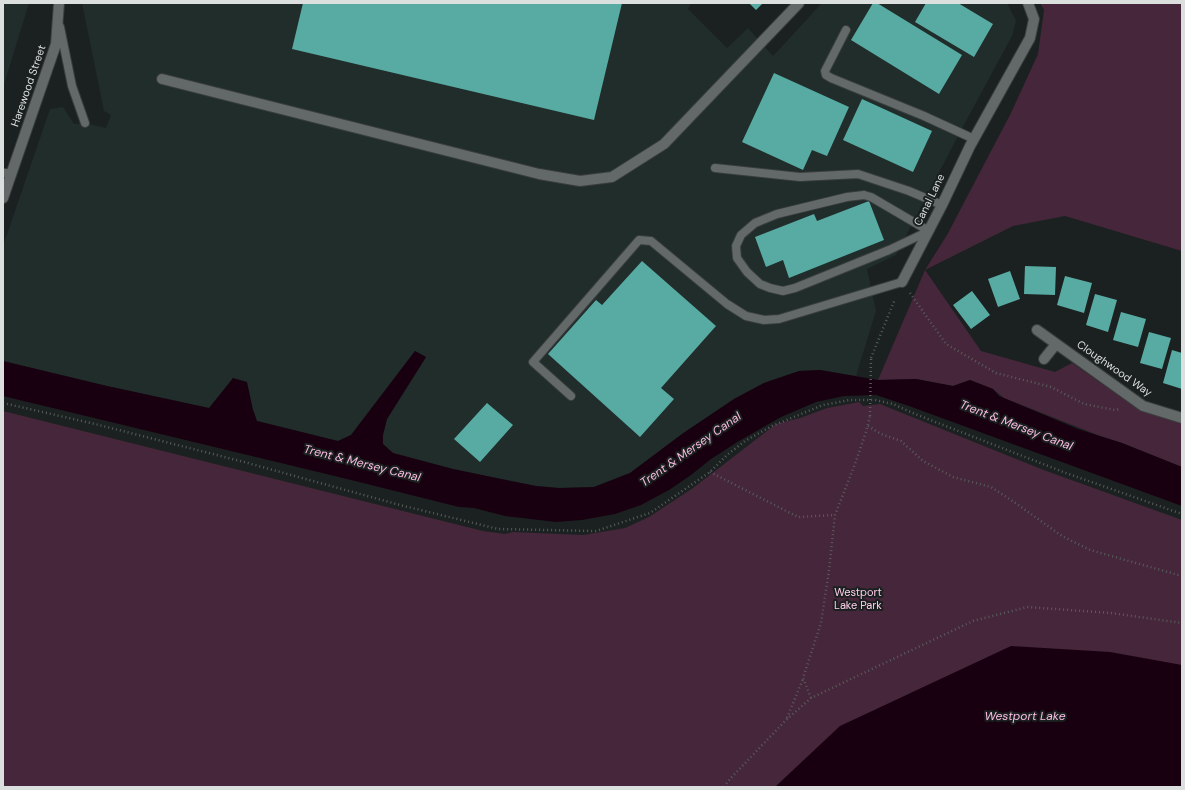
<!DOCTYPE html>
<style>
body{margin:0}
#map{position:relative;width:1185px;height:790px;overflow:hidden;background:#1b2120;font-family:"DM Sans",sans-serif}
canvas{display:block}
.frame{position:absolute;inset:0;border:4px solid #dbdfde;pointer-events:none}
</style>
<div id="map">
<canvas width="1185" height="790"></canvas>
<div class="frame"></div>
</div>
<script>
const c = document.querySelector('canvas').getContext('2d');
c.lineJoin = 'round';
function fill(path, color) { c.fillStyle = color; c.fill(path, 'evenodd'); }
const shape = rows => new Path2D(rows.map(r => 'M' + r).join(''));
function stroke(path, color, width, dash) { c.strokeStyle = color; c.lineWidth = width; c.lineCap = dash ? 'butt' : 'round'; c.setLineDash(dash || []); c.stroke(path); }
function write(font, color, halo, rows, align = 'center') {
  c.font = font + ' "DM Sans",sans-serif'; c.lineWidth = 4; c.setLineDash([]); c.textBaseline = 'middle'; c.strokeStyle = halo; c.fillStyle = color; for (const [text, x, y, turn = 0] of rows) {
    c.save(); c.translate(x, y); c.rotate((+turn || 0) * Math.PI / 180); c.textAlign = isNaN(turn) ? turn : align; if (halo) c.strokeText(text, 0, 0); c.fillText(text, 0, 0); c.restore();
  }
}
fill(shape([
 [3,3,29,3,3,88],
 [82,3,691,3,688,9,727,48,748,28,773,56,822,3,1007,3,1016,21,1012,36,958,136,896,255,867,269,876,311,856,376,820,370,799,371,764,383,734,399,682,434,630,473,594,487,559,488,536,486,453,469,393,453,383,444,383,435,387,419,426,357,415,351,351,435,338,441,257,421,253,410,209,408,107,386,3,361,3,246,50,109,63,107,74,124,85,123,106,128,111,115,104,111]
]), '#202d2b');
fill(shape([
 [1040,3,1182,3,1182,251,1065,216,1013,226,925,270,981,351,1055,372,1072,363,1135,407,1182,421,1182,467,1122,443,1100,436,1004,398,993,389,970,380,953,386,916,379,878,380,925,270,947,235,1011,113,1038,54,1044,10],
 [859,402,863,406,880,404,1041,469,1182,520,1182,787,3,787,3,411,483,531,505,534,513,532,583,535,625,528,649,517,693,488,776,424,800,418,827,408]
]), '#46263a');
fill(shape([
 [415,351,426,357,387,419,383,435,383,444,393,453,453,469,501,479,536,486,559,488,594,487,630,473,682,434,734,399,764,383,799,371,820,370,878,380,916,379,953,386,970,380,993,389,999,396,1078,429,1122,443,1182,467,1182,506,909,406,876,395,844,396,816,402,781,417,739,441,711,459,691,475,669,490,641,505,615,514,582,520,556,522,505,516,474,508,459,507,343,478,3,396,3,361,107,386,209,408,233,378,247,382,253,410,257,421,338,441,351,435],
 [1011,646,1110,652,1182,665,1182,787,775,787,840,726]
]), '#190010');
fill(shape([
 [303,3,622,3,594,120,292,49],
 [749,3,763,3,756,10],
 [873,3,877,3,962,55,939,94,851,40],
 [926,3,958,3,993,24,974,57,915,22],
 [774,73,849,107,827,156,812,150,803,170,742,142],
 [862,99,932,131,913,172,843,140],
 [869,201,884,240,789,278,783,260,766,267,755,237,814,214,817,221],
 [642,261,716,326,661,388,674,399,640,437,548,354,596,300,602,305],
 [1025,266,1056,267,1055,295,1024,294],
 [1010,271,1020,299,998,307,988,279],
 [1065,276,1092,283,1084,313,1057,305],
 [972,291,990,315,971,329,953,305],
 [1095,294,1117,300,1108,332,1086,325],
 [1121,312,1146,319,1138,347,1113,340],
 [1149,332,1171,338,1162,369,1140,363],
 [1172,350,1182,353,1182,389,1163,383],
 [487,403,513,425,480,462,454,439]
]), '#57aba2');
const lane = shape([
 [60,27,72,86,85,123],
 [846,30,825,71,826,75,831,78,924,116,974,139],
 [715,168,800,177,858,174,909,191,942,205],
 [3,173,11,173],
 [864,195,871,197,929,231,889,250,795,288,783,291,770,288,760,284,747,272,737,258,736,246,741,235,755,223,777,214,847,197,864,195],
 [571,396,533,362,639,240,651,241,727,304,746,316,764,320,779,319,902,282]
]);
const street = shape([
 [162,79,539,174,580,181,612,177,664,144,799,3],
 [3,198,56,44,59,3],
 [902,282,942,205,970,146,1030,38,1034,19,1028,3],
 [1037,330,1143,406,1182,418],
 [1044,359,1056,344]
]);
stroke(lane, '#393d3d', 10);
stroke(street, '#393d3d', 12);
stroke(shape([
 [910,293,946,344,996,373,1051,387,1084,404,1115,410,1120,409],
 [871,358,895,299],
 [3,403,95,424,244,462,400,505,498,529,596,531,650,513,710,472,727,455,745,441,772,426,823,405,850,400,875,400,893,404,915,414,1066,473,1182,514],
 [868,426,881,434,901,441,923,461,953,477,991,487,1014,502,1062,536,1090,550,1182,576],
 [710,472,798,517,835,515],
 [811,698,803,678,821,623,829,570,835,515,855,464,866,432,870,416],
 [787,718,803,679],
 [724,787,730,779,786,720,811,698,973,621,1027,607,1111,613,1182,623]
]), '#585d5c', 2.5, [1, 3]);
stroke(lane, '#636968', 8);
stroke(street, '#636968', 10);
stroke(shape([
 [870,416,871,358]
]), '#585d5c', 2.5, [1, 3]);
write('11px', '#dbdfde', '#1b2120', [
 ["Harewood Street",29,86,-71],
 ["Canal Lane",930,200,-64],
 ["Cloughwood Way",1114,369,35]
]);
write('11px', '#ffcdeb', '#1b2120', [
 ["Westport",858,593],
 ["Lake Park",858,606]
]);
write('italic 12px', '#fdbce3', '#1b2120', [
 ["Trent & Mersey Canal",1016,426,21],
 ["Trent & Mersey Canal",691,450,-35],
 ["Trent & Mersey Canal",362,464,14],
 ["Westport Lake",1025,717]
]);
</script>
